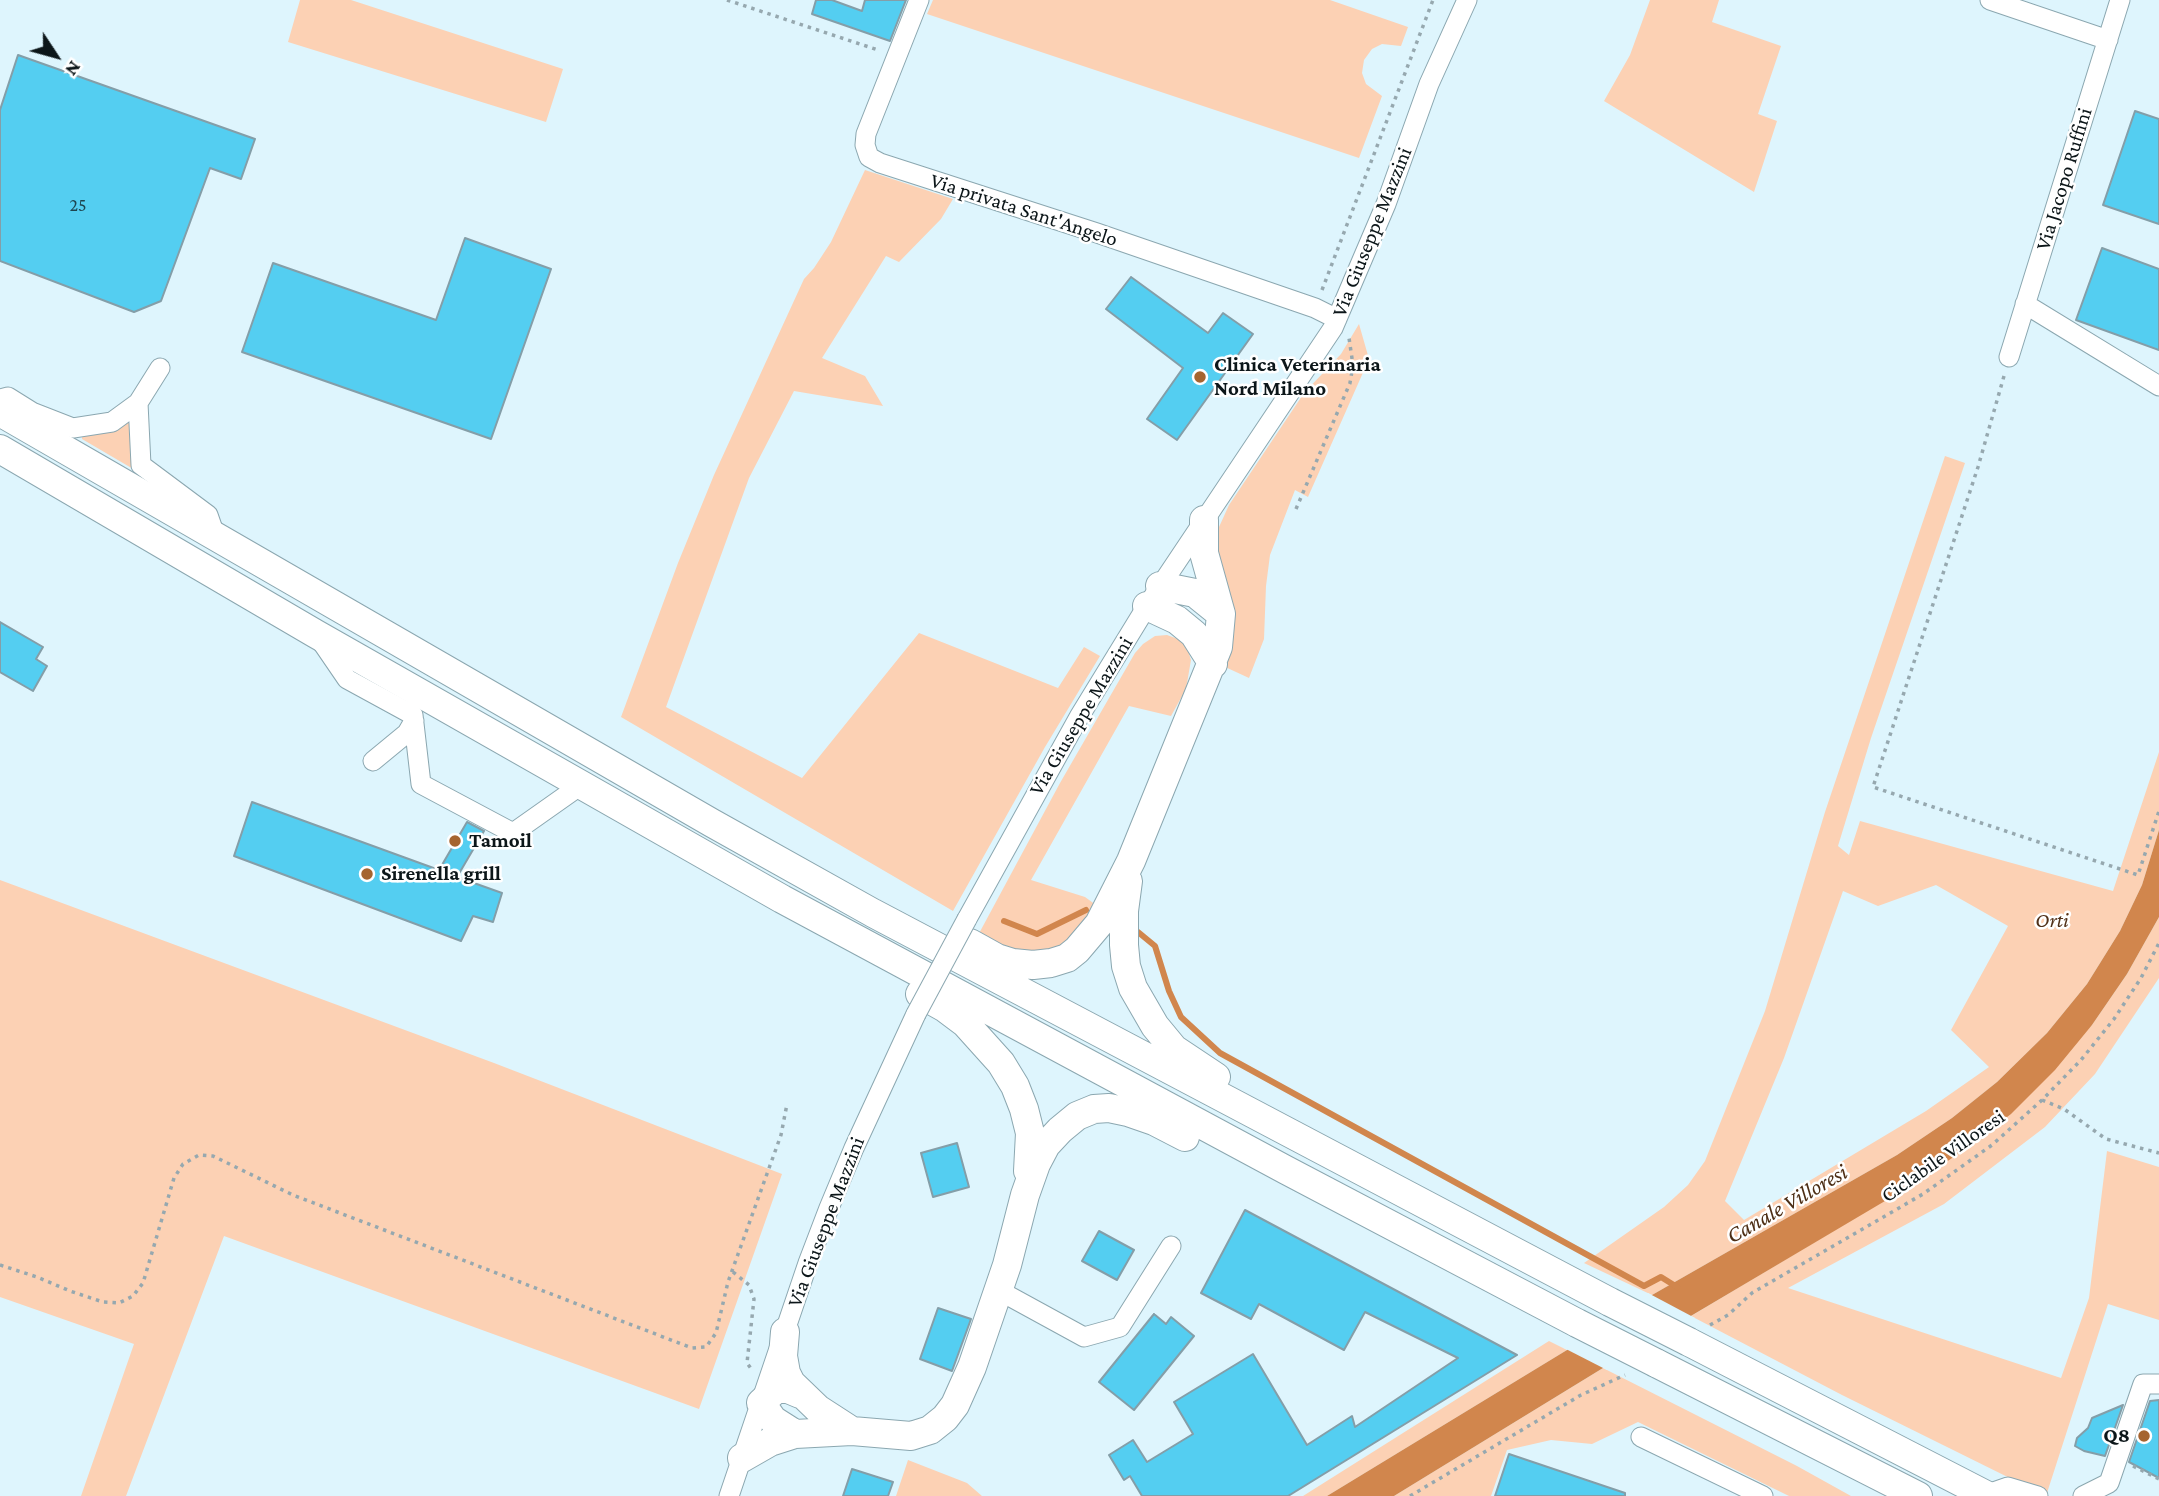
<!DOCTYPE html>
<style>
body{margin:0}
#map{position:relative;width:2159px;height:1496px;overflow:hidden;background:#def5fd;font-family:"Crimson Pro",serif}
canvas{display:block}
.north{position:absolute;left:21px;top:21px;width:70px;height:70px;-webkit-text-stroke:5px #fff;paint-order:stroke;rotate:126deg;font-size:19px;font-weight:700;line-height:28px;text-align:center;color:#0c1619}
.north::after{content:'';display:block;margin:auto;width:24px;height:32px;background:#0c1619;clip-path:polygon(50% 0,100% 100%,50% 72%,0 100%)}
</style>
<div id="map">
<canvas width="2159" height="1496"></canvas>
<div class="north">N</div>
</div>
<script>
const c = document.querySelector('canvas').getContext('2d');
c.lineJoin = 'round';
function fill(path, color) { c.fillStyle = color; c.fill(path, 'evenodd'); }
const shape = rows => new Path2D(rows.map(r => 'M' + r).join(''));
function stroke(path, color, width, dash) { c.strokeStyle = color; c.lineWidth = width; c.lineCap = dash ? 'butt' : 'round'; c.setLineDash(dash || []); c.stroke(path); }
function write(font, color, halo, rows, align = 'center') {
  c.font = font + ' "Crimson Pro",serif'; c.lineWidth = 5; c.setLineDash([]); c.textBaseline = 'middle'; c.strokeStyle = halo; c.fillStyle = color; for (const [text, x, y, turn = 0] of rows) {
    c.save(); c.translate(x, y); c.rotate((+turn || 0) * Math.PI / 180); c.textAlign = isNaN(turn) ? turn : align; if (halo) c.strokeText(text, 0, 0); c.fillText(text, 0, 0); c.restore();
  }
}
fill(shape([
 [300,0,351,0,563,69,546,122,288,42],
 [933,0,1330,0,1408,27,1401,46,1382,44,1372,49,1364,60,1362,73,1366,84,1382,96,1359,158,927,14],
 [1650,0,1719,0,1712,22,1781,46,1758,114,1777,121,1754,192,1604,101,1630,55],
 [865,170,953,199,941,219,899,262,886,256,822,358,865,376,883,406,794,391,749,478,666,707,802,778,919,633,1058,688,1084,647,1100,656,1045,747,953,911,621,717,678,563,714,475,804,279,814,268,831,242],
 [1359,324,1369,359,1308,497,1295,490,1270,555,1266,586,1264,639,1249,678,1223,666,1215,545,1219,527,1229,505,1304,393,1341,354],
 [132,419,140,473,82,439,82,436,108,432],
 [1945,456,1965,463,1871,738,1838,846,1849,855,1860,821,2113,891,2159,752,2159,830,2142,885,2120,931,2087,984,2047,1033,1997,1082,1952,1118,1897,1155,1652,1295,1584,1263,1664,1207,1688,1185,1705,1161,1765,1011,1825,812],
 [1936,885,2008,926,1951,1030,1989,1067,1926,1111,1744,1220,1725,1201,1784,1058,1843,891,1878,906],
 [1167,635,1178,639,1187,647,1191,660,1186,689,1171,716,1129,706,1031,880,1085,897,1096,905,1064,947,1027,957,976,939,1060,783,1135,653,1143,644,1155,636],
 [0,880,494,1063,782,1174,699,1409,224,1236,126,1496,81,1496,134,1344,0,1297],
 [2159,917,2159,978,2095,1074,2045,1127,1944,1204,1788,1288,2061,1378,2089,1298,2107,1151,2159,1167,2159,1320,2108,1304,2046,1496,1842,1395,1691,1316,1912,1184,2092,1025,2127,974],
 [1549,1341,1567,1350,1327,1496,1303,1496],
 [1603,1368,1797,1466,1851,1496,1789,1496,1638,1422,1592,1444,1551,1440,1507,1450,1491,1496,1394,1496],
 [908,1460,967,1483,982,1496,896,1496]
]), '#fcd1b4');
fill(shape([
 [2159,830,2159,917,2127,974,2092,1025,2055,1070,2011,1114,1961,1152,1912,1185,1603,1368,1394,1496,1327,1496,1567,1350,1652,1295,1897,1155,1952,1118,1997,1082,2047,1033,2087,984,2120,931,2142,885]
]), '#d1864d');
fill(shape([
 [1648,1293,1695,1318,1607,1370,1564,1348]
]), '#def5fd');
stroke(shape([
 [1004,921,1037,934,1086,910],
 [1138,932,1155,946,1169,991,1181,1017,1220,1053,1644,1286,1661,1277,1677,1287]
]), '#d1864d', 6);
const building = shape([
 [816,0,832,0,862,11,865,0,906,0,890,41,812,14,816,0],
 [18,55,255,139,241,179,210,168,161,301,134,312,0,261,0,110,18,55],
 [2135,111,2159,119,2159,224,2103,205,2135,111],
 [465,238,551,269,491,439,242,352,273,263,436,320,465,238],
 [2102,248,2159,269,2159,350,2076,320,2102,248],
 [1131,277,1208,333,1223,313,1253,334,1177,440,1147,419,1183,368,1106,309,1131,277],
 [0,622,43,647,36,659,47,666,33,691,0,672,0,622],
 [252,802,439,870,467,822,484,831,457,877,502,893,493,922,473,916,461,941,234,856,252,802],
 [957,1143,969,1187,933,1197,921,1153,957,1143],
 [1245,1210,1517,1355,1288,1496,1142,1496,1130,1476,1124,1480,1109,1455,1133,1440,1147,1462,1193,1434,1174,1402,1253,1354,1307,1445,1352,1416,1355,1427,1458,1358,1365,1312,1344,1350,1259,1304,1251,1319,1201,1293,1245,1210],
 [1099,1231,1134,1250,1117,1280,1082,1261,1099,1231],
 [938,1308,971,1319,952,1371,920,1359,938,1308],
 [1154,1314,1166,1324,1171,1317,1194,1336,1134,1410,1099,1382,1154,1314],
 [2159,1400,2159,1478,2129,1462,2150,1401,2159,1400],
 [2123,1405,2105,1456,2084,1451,2075,1446,2077,1438,2088,1428,2092,1418,2123,1405],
 [1509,1454,1625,1493,1625,1496,1495,1496,1509,1454],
 [852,1469,893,1482,888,1496,843,1496,852,1469]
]);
fill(building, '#54cef1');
stroke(building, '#849ea8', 2);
const minor = shape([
 [919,0,866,134,865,145,869,157,880,163,1097,233,1315,308,1337,319],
 [1990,0,2108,40],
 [2025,304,2159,386],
 [2009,357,2120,0],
 [0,399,8,397,32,412,73,428,112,422,138,403,160,368],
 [138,403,141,465,208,515,216,538],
 [321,641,347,679,413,715,421,784,513,833,581,785],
 [373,761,407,733,414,721],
 [967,919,1079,717,1147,606,1333,328,1386,204,1429,84,1467,0],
 [998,1290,1084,1337,1120,1327,1171,1246],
 [1641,1437,1763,1496],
 [1985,1495,2008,1487,2038,1496],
 [729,1496,808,1263,829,1208,854,1148,916,1014],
 [2083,1496,2109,1483,2143,1384,2159,1384]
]);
const highway = shape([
 [0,412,712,823,873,913,1610,1302],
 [0,449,316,634,782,899,1286,1170,1577,1323],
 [1160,586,1195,593,1221,614],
 [1147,606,1177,620,1194,634,1213,664],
 [1128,881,1124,911,1124,945,1126,966,1133,988,1155,1026,1174,1049,1216,1077],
 [970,943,997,958,1013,963,1033,965,1051,963,1067,958,1077,950,1099,924,1131,861,1218,647,1221,614,1204,553,1204,520],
 [920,994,945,1008,965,1023,1001,1063,1015,1086,1024,1109,1030,1133,1028,1171],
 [785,1332,783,1356,786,1373,791,1383,818,1409,852,1431],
 [1689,1342,1988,1496],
 [1656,1363,1918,1496],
 [795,1434,773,1420,761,1403,776,1389,788,1389,800,1394],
 [742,1458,770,1442,795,1434,852,1431,911,1436,930,1430,945,1418,955,1405,972,1367,1007,1265,1025,1195,1036,1164,1046,1145,1060,1130,1077,1116,1094,1109,1109,1108,1128,1112,1154,1121,1185,1137]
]);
stroke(minor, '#8ba7b0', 21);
stroke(highway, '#8ba7b0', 30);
stroke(shape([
 [727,0,878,50],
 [1322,290,1433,0],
 [2004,376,1978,467,1873,787,2138,875,2159,811],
 [1296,509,1350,383,1353,365,1349,338],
 [2042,1100,2064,1109,2106,1139,2159,1153],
 [0,1265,37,1277,70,1291,103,1302,119,1303,133,1296,143,1283,174,1178,183,1164,199,1155,213,1156,293,1195,692,1348,706,1347,716,1333,728,1282,781,1135,787,1104],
 [733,1272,749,1285,754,1299,747,1363,752,1370],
 [1710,1325,1728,1315,1752,1293,1923,1194,1992,1145,2042,1100,2081,1060,2114,1019,2141,978,2159,943],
 [2133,1466,2159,1479],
 [1410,1496,1581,1395,1625,1375]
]), '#96a8af', 3.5, [3.5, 5]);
stroke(minor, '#fff', 19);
stroke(highway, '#fff', 28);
const minorBridge = shape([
 [916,1014,967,919]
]);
const highwayBridge = shape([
 [1610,1302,1689,1342],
 [1577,1323,1656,1363]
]);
stroke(minorBridge, '#8ba7b0', 21, []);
stroke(highwayBridge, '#8ba7b0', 30, []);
stroke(minorBridge, '#fff', 19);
stroke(highwayBridge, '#fff', 28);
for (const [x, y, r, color] of [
 [1200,377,7,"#a5642f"],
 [455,841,7,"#a5642f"],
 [367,874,7,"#a5642f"],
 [2144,1436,7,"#a5642f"]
]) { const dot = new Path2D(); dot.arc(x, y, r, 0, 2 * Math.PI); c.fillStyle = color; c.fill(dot); stroke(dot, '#fff', 2.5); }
write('18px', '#1e444f', null, [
 ["25",78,205]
]);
write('21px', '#0c1619', '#fff', [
 ["Via Jacopo Ruffini",2064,179,-73],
 ["Via privata Sant'Angelo",1024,210,18],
 ["Via Giuseppe Mazzini",1372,232,-68],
 ["Via Giuseppe Mazzini",1081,716,-59],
 ["Ciclabile Villoresi",1943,1156,-35],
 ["Via Giuseppe Mazzini",826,1222,-69]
]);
write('bold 21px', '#0c1619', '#fff', [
 ["Clinica Veterinaria",1214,365],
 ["Nord Milano",1214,389],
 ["Tamoil",469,841],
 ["Sirenella grill",381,874],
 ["Q8",2130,1436,"right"]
], 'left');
write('italic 21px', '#513119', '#fff', [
 ["Orti",2052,921]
]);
write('italic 23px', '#4d2e15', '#fff', [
 ["Canale Villoresi",1787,1204,-30]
]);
</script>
